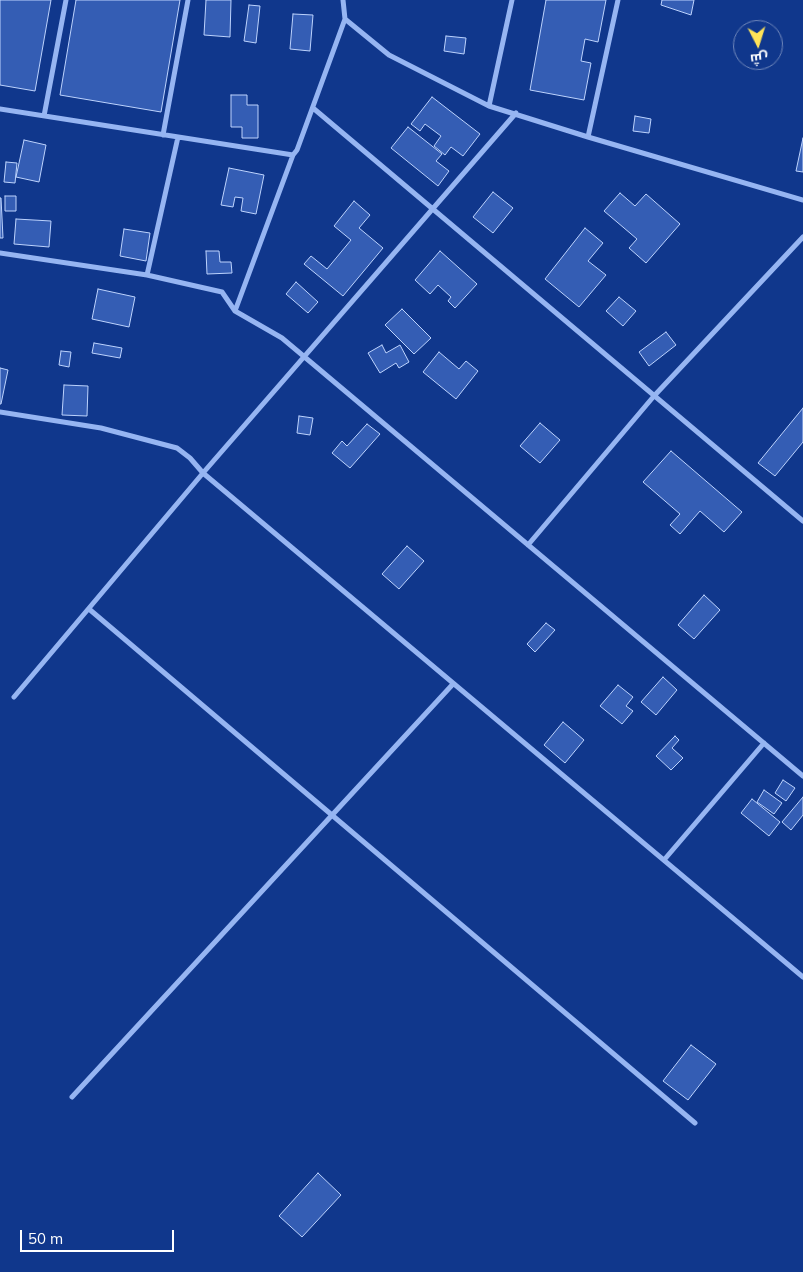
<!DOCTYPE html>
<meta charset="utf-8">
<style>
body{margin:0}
#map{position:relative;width:803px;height:1272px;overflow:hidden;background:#10378c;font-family:Mulish,Cairo,sans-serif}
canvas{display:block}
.north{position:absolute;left:733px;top:20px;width:50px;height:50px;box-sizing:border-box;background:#10378c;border:1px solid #7087ba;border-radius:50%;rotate:175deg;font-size:14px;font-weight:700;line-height:20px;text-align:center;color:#fff}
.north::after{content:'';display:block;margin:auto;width:18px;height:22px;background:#ffe358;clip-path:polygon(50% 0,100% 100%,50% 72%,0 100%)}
.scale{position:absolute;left:20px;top:1230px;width:154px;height:22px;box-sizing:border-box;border:2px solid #fff;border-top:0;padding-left:6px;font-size:15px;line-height:18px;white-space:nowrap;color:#fff;-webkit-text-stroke:4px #10378c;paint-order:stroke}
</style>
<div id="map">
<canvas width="803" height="1272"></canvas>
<div class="north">ش</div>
<div class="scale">50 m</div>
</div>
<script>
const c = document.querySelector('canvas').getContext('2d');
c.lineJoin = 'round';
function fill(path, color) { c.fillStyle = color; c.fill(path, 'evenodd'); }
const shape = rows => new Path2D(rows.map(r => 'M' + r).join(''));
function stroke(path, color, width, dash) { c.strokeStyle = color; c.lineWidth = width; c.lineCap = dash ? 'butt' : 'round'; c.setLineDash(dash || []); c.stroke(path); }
const building = shape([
 [0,0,51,0,35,91,0,85,0,0],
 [76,0,180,0,161,112,60,95,76,0],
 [206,0,231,0,230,37,204,35,206,0],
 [546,0,606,0,598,42,585,39,581,61,591,63,584,100,530,90,546,0],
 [662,0,694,0,691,15,661,5,662,0],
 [249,5,260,6,256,43,244,41,249,5],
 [293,14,313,15,310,51,290,49,293,14],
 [446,36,466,38,464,54,444,51,446,36],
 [231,95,247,95,247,105,258,105,258,138,242,138,242,127,231,127,231,95],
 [432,97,480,134,463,156,451,147,445,155,434,146,441,136,425,124,420,131,411,124,432,97],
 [635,116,651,119,649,133,633,131,635,116],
 [408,127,442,154,436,161,449,171,438,186,391,148,408,127],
 [803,138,803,172,796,171,803,138],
 [24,140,46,145,39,182,16,177,24,140],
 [6,162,17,163,15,183,4,182,6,162],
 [229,168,264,175,256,214,241,211,243,198,235,197,233,207,221,205,229,168],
 [493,192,513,208,493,233,473,217,493,192],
 [620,193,635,206,646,194,680,224,646,263,629,248,637,239,604,211,620,193],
 [5,196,16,196,16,211,5,211,5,196],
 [0,198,1,198,3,238,0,238,0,198],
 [354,201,370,215,359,228,383,248,343,296,304,264,311,256,327,269,351,240,334,226,354,201],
 [16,219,51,221,49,247,14,244,16,219],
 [585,228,603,243,588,261,606,275,579,307,545,279,585,228],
 [124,229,150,233,146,261,120,256,124,229],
 [206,251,219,251,220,262,231,262,232,273,207,274,206,251],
 [440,251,477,284,455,308,448,301,451,297,438,285,430,294,415,280,440,251],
 [296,282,318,302,308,313,286,294,296,282],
 [98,289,135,297,129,327,92,319,98,289],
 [619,297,636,311,623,326,606,311,619,297],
 [402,309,431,338,414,354,385,325,402,309],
 [666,332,676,345,649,366,639,352,666,332],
 [94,343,122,348,120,358,92,353,94,343],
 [382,345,386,353,400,345,409,362,399,368,396,363,380,373,368,353,382,345],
 [61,351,71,352,69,367,59,365,61,351],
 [439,352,459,369,466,361,478,371,456,399,423,372,439,352],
 [0,368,8,370,1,404,0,404,0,368],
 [64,385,88,386,87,416,62,415,64,385],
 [803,408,803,442,775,476,758,463,803,408],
 [299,416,313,418,310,435,297,433,299,416],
 [540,423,560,440,540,463,520,446,540,423],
 [367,424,380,434,350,468,332,453,342,441,347,446,367,424],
 [671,451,742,512,724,532,700,511,680,534,670,525,680,514,643,482,671,451],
 [407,546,424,561,399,589,382,574,407,546],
 [704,595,720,610,694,639,678,625,704,595],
 [546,623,555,630,535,652,527,644,546,623],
 [663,677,677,690,656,715,641,702,663,677],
 [618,685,633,697,626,706,633,711,622,724,600,706,618,685],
 [563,722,584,740,565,763,544,745,563,722],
 [675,736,679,740,672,748,683,758,671,770,656,756,675,736],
 [783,780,795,788,786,801,775,793,783,780],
 [764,790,782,803,774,814,757,802,764,790],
 [803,797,803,815,791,830,782,822,803,797],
 [752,799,780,822,769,836,741,813,752,799],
 [691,1045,716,1064,688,1100,663,1081,691,1045],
 [318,1173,341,1195,302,1237,279,1216,318,1173]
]);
fill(building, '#345db4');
stroke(building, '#bdd3fd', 1);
stroke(shape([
 [343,0,345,19,389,55,489,106,588,137,618,0],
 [489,106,512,0],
 [313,108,803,521],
 [0,109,293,155],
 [44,116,66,0],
 [163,135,188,0],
 [588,137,803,200],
 [0,253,147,275,222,292,235,311,282,338,803,776],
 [147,275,178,137],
 [235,311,293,155,297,150,345,19],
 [0,412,101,428,177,448,190,458,203,473,803,977],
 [528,545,654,396,803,237],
 [89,609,695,1123],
 [14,697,203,473,516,113],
 [664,860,764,743],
 [72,1097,453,684]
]), '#96b5f2', 5);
</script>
